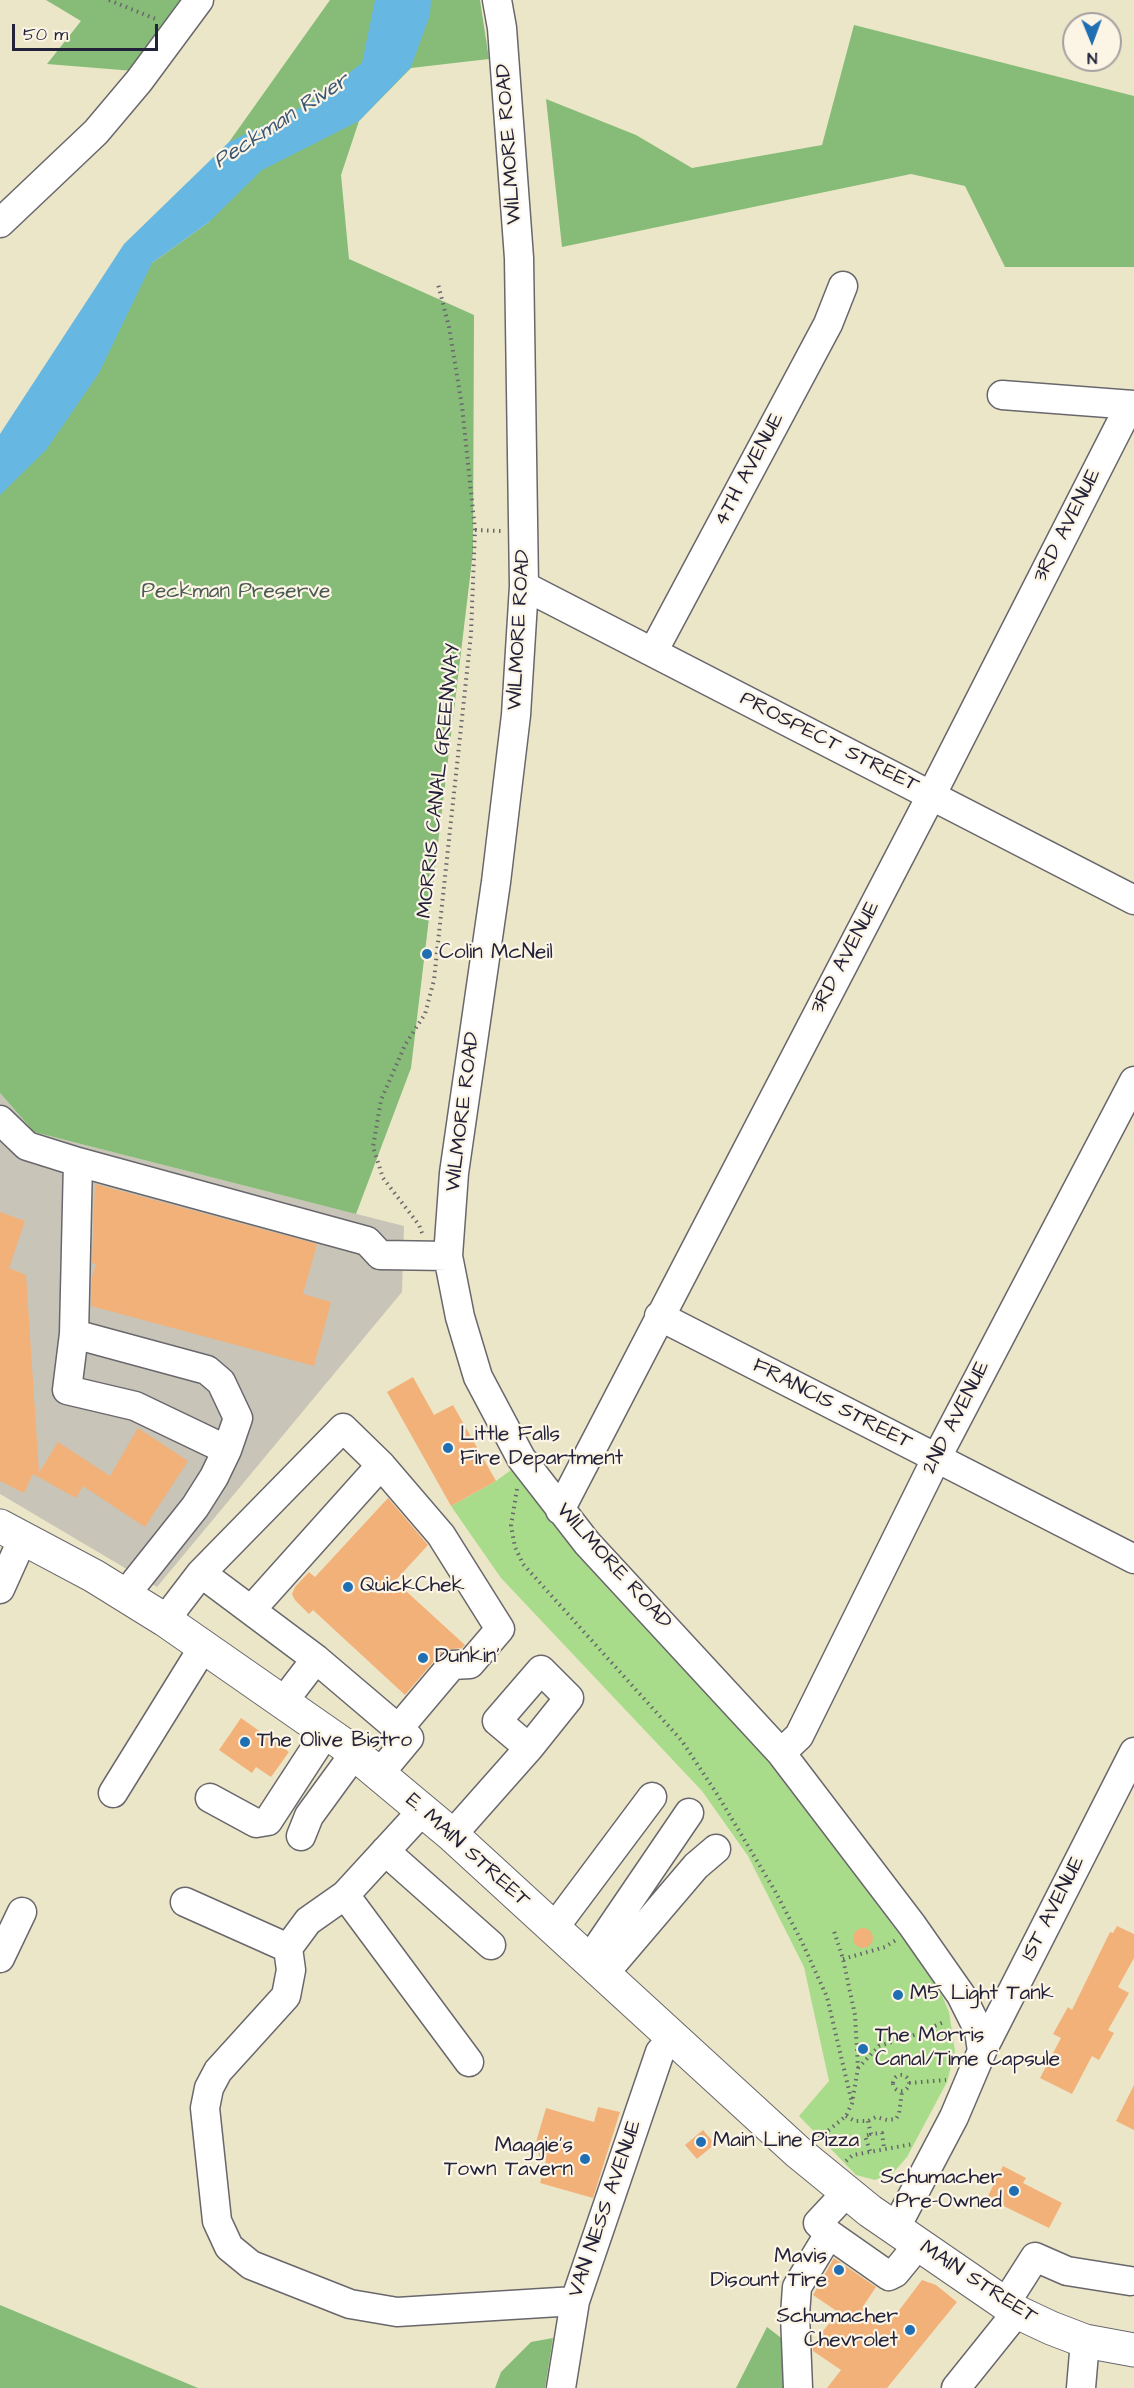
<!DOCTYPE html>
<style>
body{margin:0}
#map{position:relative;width:1134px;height:2388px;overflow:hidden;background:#ece6c8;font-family:"Architects Daughter",sans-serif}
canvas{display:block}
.north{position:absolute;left:1062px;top:12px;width:60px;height:60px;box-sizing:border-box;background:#fcf5e5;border:2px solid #a5a1a1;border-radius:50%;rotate:179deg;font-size:16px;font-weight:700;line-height:24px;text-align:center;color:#22223b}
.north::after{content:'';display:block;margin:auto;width:21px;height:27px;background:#1f6fb2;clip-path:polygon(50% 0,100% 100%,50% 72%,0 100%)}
.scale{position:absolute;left:12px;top:24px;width:146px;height:27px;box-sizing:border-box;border:3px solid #22223b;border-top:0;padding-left:8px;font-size:18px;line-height:21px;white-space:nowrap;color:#22223b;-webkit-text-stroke:4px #fcf5e5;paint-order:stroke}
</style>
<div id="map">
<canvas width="1134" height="2388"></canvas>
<div class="north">N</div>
<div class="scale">50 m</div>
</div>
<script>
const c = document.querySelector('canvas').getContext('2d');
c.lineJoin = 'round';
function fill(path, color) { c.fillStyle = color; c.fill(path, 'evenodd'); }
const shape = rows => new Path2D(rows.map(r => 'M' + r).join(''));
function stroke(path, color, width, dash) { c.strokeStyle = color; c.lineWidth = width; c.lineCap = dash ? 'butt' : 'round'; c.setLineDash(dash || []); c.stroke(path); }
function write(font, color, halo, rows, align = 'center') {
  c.font = font + ' "Architects Daughter",sans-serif'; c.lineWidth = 4.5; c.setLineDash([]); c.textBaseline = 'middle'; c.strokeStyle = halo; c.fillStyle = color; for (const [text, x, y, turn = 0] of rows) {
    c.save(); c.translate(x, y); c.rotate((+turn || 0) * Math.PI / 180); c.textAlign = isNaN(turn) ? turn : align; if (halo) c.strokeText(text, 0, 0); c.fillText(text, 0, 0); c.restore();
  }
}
fill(shape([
 [0,1093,34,1132,404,1226,402,1292,157,1587,0,1494]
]), '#c8c4b8');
fill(shape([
 [515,1467,750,1736,937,1984,949,2012,955,2051,947,2082,907,2157,893,2173,875,2180,856,2175,799,2116,829,2081,804,1967,748,1856,702,1791,501,1578,451,1506,496,1481]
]), '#a8dc8b');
fill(shape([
 [46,0,187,0,134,71,47,64,81,21],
 [330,0,480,0,489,59,411,68,359,121,341,175,349,259,474,315,473,552,411,1068,356,1214,34,1132,0,1093,0,492,152,263,209,222,229,142],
 [854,25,1134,96,1134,267,1005,267,965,186,911,174,562,247,546,99,636,135,692,168,822,145],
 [0,2305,198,2388,0,2388],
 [767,2327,811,2361,791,2388,736,2388],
 [553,2338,545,2388,495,2388,501,2372,531,2342]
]), '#86bc77');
fill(shape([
 [375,0,431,0,430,15,411,67,359,121,262,170,209,222,152,263,99,373,46,450,0,495,0,434,124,244,229,142,310,103,362,63]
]), '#66b7e1');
fill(shape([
 [95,1184,317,1244,303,1294,331,1302,314,1366,91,1306,92,1277,96,1264,92,1263],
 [0,1212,25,1221,9,1268,26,1275,39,1473,58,1442,110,1476,138,1428,188,1461,145,1527,83,1486,76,1498,33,1474,24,1493,0,1481],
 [413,1377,434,1415,453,1405,496,1481,451,1506,387,1392],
 [388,1498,428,1545,395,1581,465,1645,462,1648,445,1650,440,1654,405,1695,313,1610,309,1614,295,1600,292,1594,295,1587,309,1572,315,1577],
 [241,1718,289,1752,271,1777,256,1767,252,1773,219,1750],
 [1117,1926,1134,1934,1134,1958,1118,1987,1129,1993,1108,2030,1114,2033,1099,2060,1092,2056,1072,2094,1040,2078,1061,2038,1053,2034,1068,2007,1072,2010,1110,1932,1113,1933],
 '853 1938a10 10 0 1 1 20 0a10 10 0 1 1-20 0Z',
 [1134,2085,1134,2130,1116,2121],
 [598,2107,620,2112,593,2198,540,2183,546,2160,540,2159,536,2142,546,2108,594,2122],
 [703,2130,715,2144,697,2159,685,2145],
 [1003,2166,1026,2178,1023,2183,1062,2203,1049,2228,987,2198],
 [834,2258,876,2287,862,2308,888,2325,922,2280,936,2285,957,2302,887,2388,827,2388,841,2370,813,2351,813,2344,838,2312,813,2295]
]), '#f2b179');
const minor = shape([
 [497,0,502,28,519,258,524,586,516,715,496,882,454,1173,448,1256,460,1317,478,1377,521,1458,587,1543,781,1753,912,1925,961,1995,979,2031,982,2051],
 [0,223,96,132,139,81,199,0],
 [1002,395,1134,405],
 [524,586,1134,900],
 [653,652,828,324,843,286],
 [0,1120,27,1146,78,1162],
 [659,1316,1134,1559],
 [74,1334,67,1390,135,1406,227,1450],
 [560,1510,931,796,1130,405],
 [201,1573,343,1428,381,1465,441,1535,500,1629,470,1664,452,1665,398,1729],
 [0,1589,23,1538],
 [125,1595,195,1507,214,1477,227,1450,238,1418,221,1382,207,1370,74,1334,78,1162,367,1241,380,1255,448,1256],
 [251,1610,381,1465],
 [165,1620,201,1573,316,1659,283,1702],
 [316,1659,409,1738,379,1774],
 [781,1753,799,1736,936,1459,1134,1081],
 [113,1793,204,1646],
 [210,1798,256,1823,268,1821,326,1732],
 [423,1810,345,1895,308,1921,288,1948,291,1970,286,1996,218,2071,209,2088,205,2108,217,2221,229,2247,251,2265,350,2304,397,2312,575,2301],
 [452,1835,529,1748,569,1698,541,1670,497,1721,529,1748],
 [301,1836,309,1816,355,1753],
 [385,1851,491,1945],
 [345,1895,469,2062],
 [185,1902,288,1948],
 [554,1928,652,1797],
 [0,1958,22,1912],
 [589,1960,689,1813],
 [604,1974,696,1866,716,1849],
 [895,2229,954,2117,982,2051,1134,1752],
 [829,2234,889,2276,895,2273,918,2245],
 [1005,2304,1035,2257,1067,2271,1130,2281],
 [561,2388,575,2301,660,2052,673,2038],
 [798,2388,795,2315,797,2287,829,2234,818,2223,846,2193],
 [956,2388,1017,2312],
 [1081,2388,1085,2341]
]);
const major = shape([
 [0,1526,94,1576,165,1620,343,1744,452,1835,799,2153,870,2211,1017,2312,1051,2328,1085,2341,1134,2350]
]);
stroke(minor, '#69676c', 31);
stroke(major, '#69676c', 35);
stroke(shape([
 [109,0,158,20],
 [475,530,501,531],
 [422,1233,419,1225,383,1178,373,1147,381,1100,405,1045,425,1014,434,980,471,634,475,530,462,406,449,327,438,284],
 [517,1489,511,1526,515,1547,523,1564,682,1741,717,1794,775,1891,802,1942,827,1997,852,2103],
 [843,1959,885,1947,896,1940],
 [858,2068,879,2046,917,2034,946,2021],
 '893 2083a8 8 0 1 1 16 0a8 8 0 1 1-16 0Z',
 [909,2083,946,2080],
 [846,2116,855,2121,868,2121,876,2117,887,2120,896,2119,899,2114,902,2091],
 [868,2121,871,2134,882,2133,884,2148],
 [819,2138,846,2116,852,2103,858,2068,855,2015,843,1959,834,1931],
 [870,2151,865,2136,871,2134],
 [846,2161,853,2155,913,2144]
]), '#69676c', 4, [1.5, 4.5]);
stroke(minor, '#fff', 28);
stroke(major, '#fff', 33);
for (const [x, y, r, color] of [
 [427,954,6,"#1f6fb2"],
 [448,1448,6,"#1f6fb2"],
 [348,1587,6,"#1f6fb2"],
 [423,1658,6,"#1f6fb2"],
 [245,1742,6,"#1f6fb2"],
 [898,1995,6,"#1f6fb2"],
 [863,2049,6,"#1f6fb2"],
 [701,2142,6,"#1f6fb2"],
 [585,2159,6,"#1f6fb2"],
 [1014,2191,6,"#1f6fb2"],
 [839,2270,6,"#1f6fb2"],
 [910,2330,6,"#1f6fb2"]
]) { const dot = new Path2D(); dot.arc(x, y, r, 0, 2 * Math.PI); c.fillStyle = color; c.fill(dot); stroke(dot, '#fcf5e5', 2); }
write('21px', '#22223b', '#fcf5e5', [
 ["WILMORE ROAD",510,144,-94],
 ["4TH AVENUE",750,470,-62],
 ["3RD AVENUE",1068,526,-63],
 ["WILMORE ROAD",520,630,-87],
 ["PROSPECT STREET",829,743,27],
 ["MORRIS CANAL GREENWAY",440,781,-84],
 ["3RD AVENUE",846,958,-62],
 ["WILMORE ROAD",464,1112,-83],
 ["FRANCIS STREET",832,1405,27],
 ["2ND AVENUE",957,1418,-63],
 ["WILMORE ROAD",613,1567,48],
 ["E. MAIN STREET",467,1851,42],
 ["1ST AVENUE",1054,1909,-63],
 ["VAN NESS AVENUE",606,2209,-71],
 ["MAIN STREET",978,2283,33]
]);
write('21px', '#4a5a53', '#fcf5e5', [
 ["Peckman Preserve",236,593]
]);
write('21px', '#22223b', '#fcf5e5', [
 ["Colin McNeil",439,954],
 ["Little Falls",460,1436],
 ["Fire Department",460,1460],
 ["QuickChek",360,1587],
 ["Dunkin'",435,1658],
 ["The Olive Bistro",257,1742],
 ["M5 Light Tank",910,1995],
 ["The Morris",875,2037],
 ["Canal/Time Capsule",875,2061],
 ["Main Line Pizza",713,2142],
 ["Maggie's",573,2147,"right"],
 ["Town Tavern",573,2171,"right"],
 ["Schumacher",1002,2179,"right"],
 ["Pre-Owned",1002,2203,"right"],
 ["Mavis",827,2258,"right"],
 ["Disount Tire",827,2282,"right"],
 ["Schumacher",898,2318,"right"],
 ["Chevrolet",898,2342,"right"]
], 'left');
write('italic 22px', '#3a5675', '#fcf5e5', [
 ["Peckman River",282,122,-33]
]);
</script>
